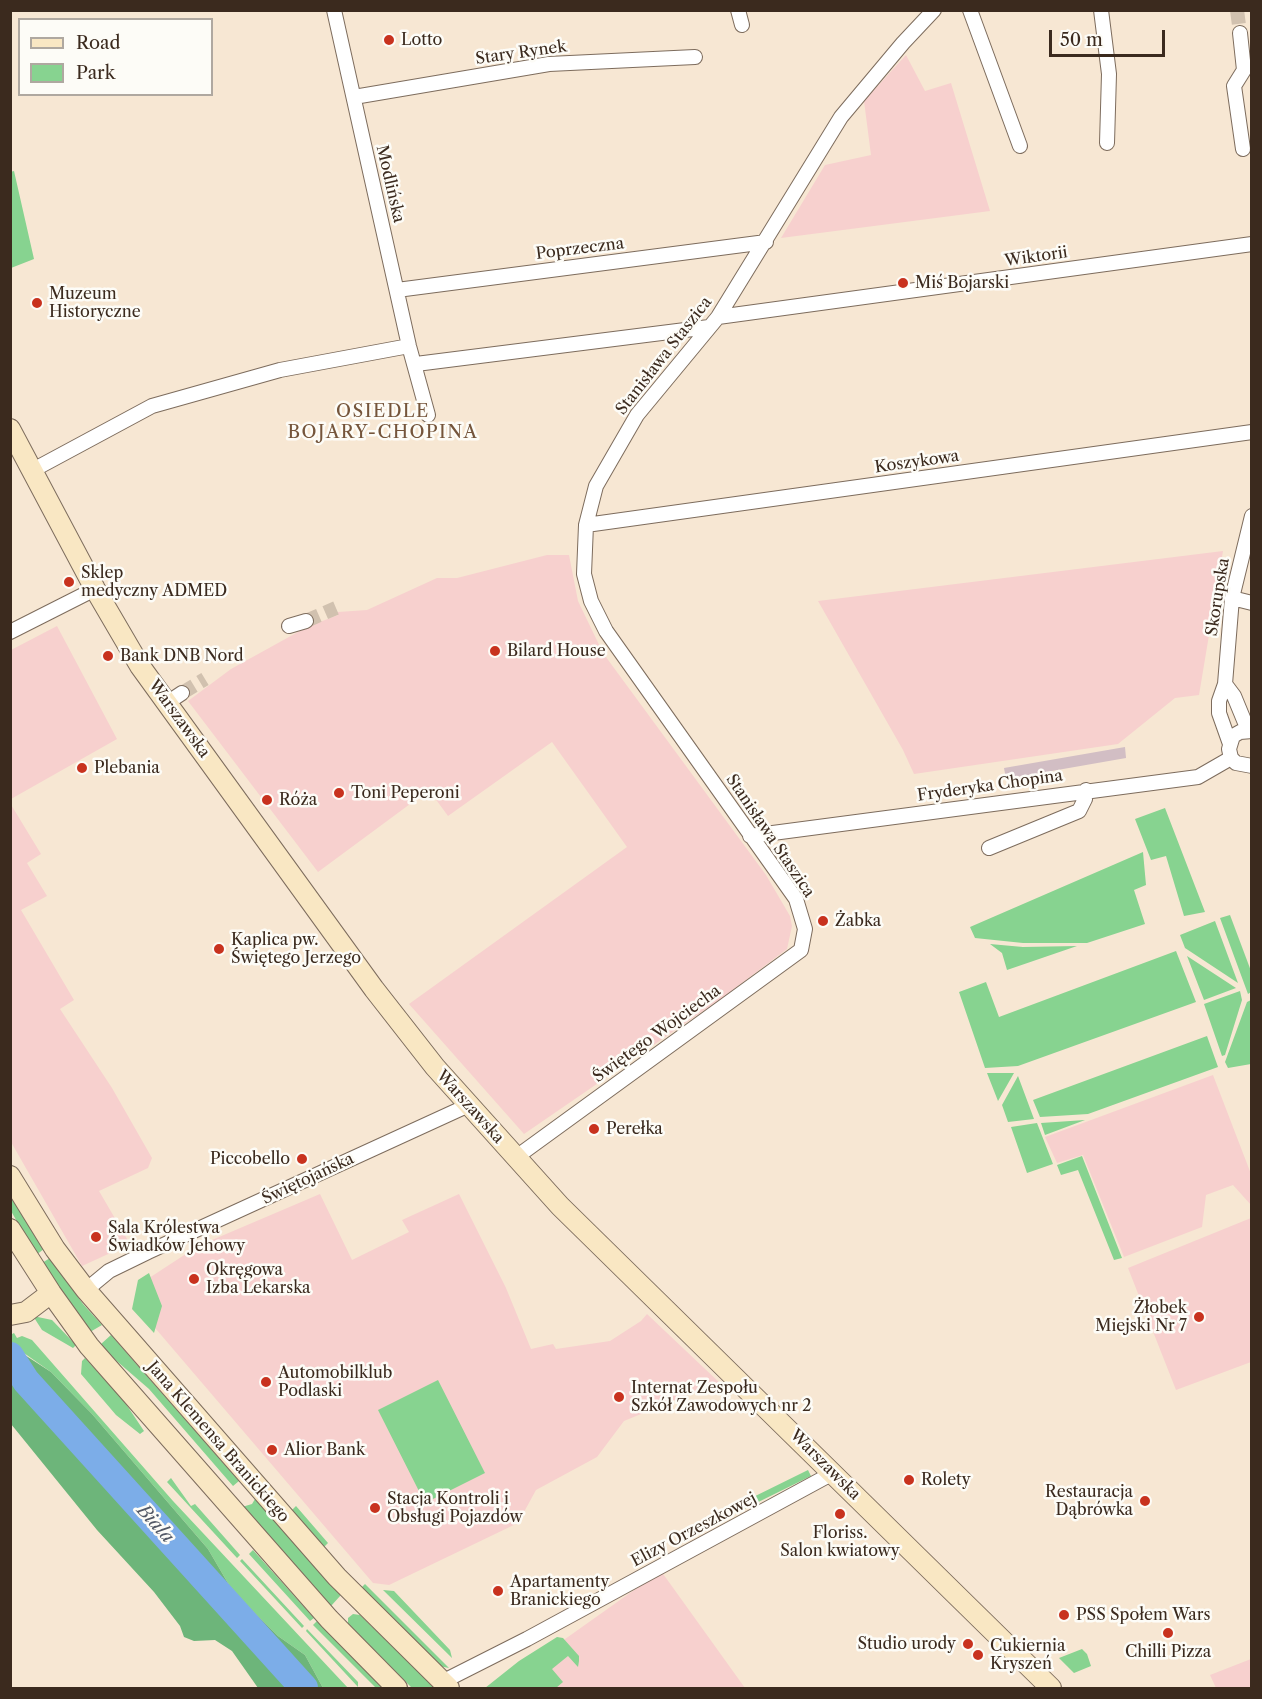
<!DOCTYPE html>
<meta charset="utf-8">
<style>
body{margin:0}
#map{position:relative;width:1262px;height:1699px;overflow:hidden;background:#f7e7d3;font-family:"Libre Caslon Text",serif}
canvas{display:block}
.frame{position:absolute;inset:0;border:12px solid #3b2a1e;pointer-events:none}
.legend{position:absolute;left:18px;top:18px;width:195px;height:78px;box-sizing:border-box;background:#fdfcf7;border:2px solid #afa8a0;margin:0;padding:8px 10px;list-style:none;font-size:18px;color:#3b2a1e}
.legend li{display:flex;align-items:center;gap:12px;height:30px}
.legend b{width:30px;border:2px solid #afa8a0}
.scale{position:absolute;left:1049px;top:30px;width:116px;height:27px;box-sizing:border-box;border:3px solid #3b2a1e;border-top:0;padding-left:8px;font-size:18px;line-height:21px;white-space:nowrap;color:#3b2a1e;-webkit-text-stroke:4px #fdfcf7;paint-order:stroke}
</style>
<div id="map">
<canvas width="1262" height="1699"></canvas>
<div class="frame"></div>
<ul class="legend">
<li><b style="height:8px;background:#f9e7c3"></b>Road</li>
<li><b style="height:16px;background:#87d390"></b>Park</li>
</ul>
<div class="scale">50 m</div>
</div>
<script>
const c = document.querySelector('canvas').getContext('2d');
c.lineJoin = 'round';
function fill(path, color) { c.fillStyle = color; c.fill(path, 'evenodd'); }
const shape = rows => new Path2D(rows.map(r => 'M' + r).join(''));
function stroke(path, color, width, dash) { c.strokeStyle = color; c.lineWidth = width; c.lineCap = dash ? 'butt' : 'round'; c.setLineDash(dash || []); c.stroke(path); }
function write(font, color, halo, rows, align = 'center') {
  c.font = font + ' "Libre Caslon Text",serif'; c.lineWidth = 5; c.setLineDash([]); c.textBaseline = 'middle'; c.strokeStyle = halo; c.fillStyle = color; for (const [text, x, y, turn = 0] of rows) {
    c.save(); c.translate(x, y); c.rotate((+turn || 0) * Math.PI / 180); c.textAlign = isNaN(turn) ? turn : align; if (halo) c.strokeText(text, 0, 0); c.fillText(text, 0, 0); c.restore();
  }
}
fill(shape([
 [906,55,925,91,951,83,990,211,781,238,825,165,871,155,864,101],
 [1223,551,1199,695,1175,698,1118,744,914,774,903,750,818,601],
 [547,555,569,555,578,601,603,653,766,875,790,916,792,926,787,949,722,998,524,1134,409,1004,627,847,552,742,448,816,429,790,318,872,188,701,231,669,307,627,338,615,338,612,367,610,437,578,457,578],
 [57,626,117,739,11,799,11,650],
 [10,803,41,854,27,863,47,896,21,910,74,1000,60,1009,112,1088,152,1158,148,1168,99,1191,130,1244,82,1266,11,1142],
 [1213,1075,1251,1174,1251,1205,1233,1185,1206,1195,1202,1227,1124,1257,1083,1155,1057,1163,1045,1137],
 [320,1194,352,1260,409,1232,402,1220,459,1194,506,1288,531,1349,553,1344,556,1349,610,1341,641,1321,647,1314,722,1385,697,1391,624,1421,597,1457,536,1490,518,1523,389,1585,373,1583,144,1315,143,1282,198,1246],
 [1251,1218,1251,1362,1176,1390,1128,1268],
 [661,1571,745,1688,496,1688],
 [1251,1659,1251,1688,1216,1688,1210,1675]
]), '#f7d0ce');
fill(shape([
 [1125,747,1126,758,1006,779,1004,768]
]), '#d2bec4');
fill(shape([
 [14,171,34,259,11,268,10,172],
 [1165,808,1205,912,1184,916,1166,856,1151,860,1135,819],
 [1143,852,1146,885,1134,890,1145,924,1087,943,1023,943,975,938,970,927],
 [1230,915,1251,971,1251,992,1248,994,1220,918],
 [1215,921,1238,983,1185,948,1180,935],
 [990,944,1023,947,1077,946,1007,970,1002,953],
 [1176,951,1196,1002,1018,1066,985,1068,959,992,986,982,999,1017],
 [1187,956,1236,988,1204,1000],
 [1240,991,1242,1000,1225,1055,1222,1056,1204,1004],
 [1251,1000,1251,1064,1228,1068,1225,1062,1247,1002],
 [1207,1036,1218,1067,1088,1114,1040,1117,1033,1100],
 [987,1073,1014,1073,998,1101],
 [1018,1076,1034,1119,1008,1122,1002,1105],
 [1085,1120,1045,1135,1041,1123],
 [1037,1123,1053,1164,1027,1173,1011,1127],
 [1082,1156,1122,1258,1114,1260,1078,1170,1061,1175,1057,1165],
 [10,1195,44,1249,36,1255,11,1211],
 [50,1258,83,1304,102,1325,90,1332,42,1263],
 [149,1273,162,1306,154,1333,132,1309,138,1280],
 [33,1316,52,1320,76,1345,73,1348,42,1330],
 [14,1333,17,1338,22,1336,32,1340,173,1501,348,1688,323,1688,305,1655,278,1636,232,1590,208,1549,92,1414,51,1372,11,1344,10,1335],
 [111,1335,239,1481,233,1486,149,1389,112,1357,101,1344],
 [85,1358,124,1401,144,1431,140,1434,116,1415,81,1374,82,1361],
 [438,1380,485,1473,425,1503,378,1410],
 [808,1470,811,1476,734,1514,731,1508],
 [171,1478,191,1506,195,1504,240,1555,237,1558,167,1482],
 [255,1499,341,1595,331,1606,242,1507,252,1504],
 [296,1506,328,1543,324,1547,292,1510],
 [253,1550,314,1618,310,1621,249,1554],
 [242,1559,304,1626,302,1628,240,1561],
 [365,1584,449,1668,439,1666,361,1588],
 [383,1590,394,1591,450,1650,452,1658],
 [353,1614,360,1615,435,1688,412,1688,348,1625,348,1618],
 [317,1621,383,1688,376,1688,313,1625],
 [307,1629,358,1682,358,1687,306,1631],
 [557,1637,563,1638,579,1656,579,1661,578,1667,568,1656,552,1669,563,1682,556,1688,485,1688,519,1661],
 [1082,1649,1087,1654,1091,1666,1074,1673,1059,1658]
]), '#87d390');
fill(shape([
 [11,1346,51,1372,92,1414,208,1549,232,1590,278,1636,305,1655,323,1688,258,1688,232,1651,215,1640,194,1641,184,1637,180,1626,154,1592,97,1530,11,1424]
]), '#6db57a');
stroke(shape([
 [10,1356,26,1381,304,1688]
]), '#7cade8', 28);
stroke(shape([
 [1237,10,1240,33],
 [306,621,336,608],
 [182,693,205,679]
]), '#d1c1af', 14, [14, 7]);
const street = shape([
 [334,10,409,346,428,415],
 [738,10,742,25],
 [970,10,1020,146],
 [1101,10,1109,74,1107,143],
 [1240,33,1244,70,1234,86,1243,149],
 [354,97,549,64,695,57],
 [397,290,766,242],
 [718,317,1252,244],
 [416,364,709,327],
 [33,470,152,406,280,370,409,346],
 [586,525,1252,432],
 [1232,598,1252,603],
 [289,626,306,621],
 [10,632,95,589],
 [1225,684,1234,696,1248,730],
 [167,703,182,693],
 [1252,731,1240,732,1233,736,1229,749,1231,758,1236,763,1252,766],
 [1230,744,1219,713,1219,701,1225,684,1232,598,1252,516],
 [750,836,1198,777,1231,758],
 [989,848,1079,811,1085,799,1086,790],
 [515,1158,801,950,805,929,796,899,606,631,591,601,584,574,586,525,596,486,637,415,718,317,841,117,903,43,934,10],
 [86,1290,109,1271,148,1252,469,1105],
 [442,1682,527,1639,833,1473]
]);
const secondary = shape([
 [10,429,95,589,140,666,374,989,435,1067,560,1206,1051,1688],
 [10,1176,55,1249,86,1290,337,1577,449,1688],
 [10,1229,51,1293,89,1346,329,1619,397,1688],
 [10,1315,26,1312,51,1293]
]);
stroke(street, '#7d6c5d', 16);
stroke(secondary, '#7d6c5d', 22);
stroke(street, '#fff', 14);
stroke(secondary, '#f9e7c3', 20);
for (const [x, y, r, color] of [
 [389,40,6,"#c8321e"],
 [903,283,6,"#c8321e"],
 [37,303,6,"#c8321e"],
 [69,582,6,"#c8321e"],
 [495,651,6,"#c8321e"],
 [108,656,6,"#c8321e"],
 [82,768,6,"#c8321e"],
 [339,793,6,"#c8321e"],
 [267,800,6,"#c8321e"],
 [823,921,6,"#c8321e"],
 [219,949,6,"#c8321e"],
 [594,1129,6,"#c8321e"],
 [302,1159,6,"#c8321e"],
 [96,1237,6,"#c8321e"],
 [194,1279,6,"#c8321e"],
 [1199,1317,6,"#c8321e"],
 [266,1382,6,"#c8321e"],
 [619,1397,6,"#c8321e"],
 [272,1450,6,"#c8321e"],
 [909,1480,6,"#c8321e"],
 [1145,1501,6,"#c8321e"],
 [375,1508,6,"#c8321e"],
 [840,1514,6,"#c8321e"],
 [498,1591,6,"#c8321e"],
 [1064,1615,6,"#c8321e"],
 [1168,1633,6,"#c8321e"],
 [968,1644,6,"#c8321e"],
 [978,1655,6,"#c8321e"]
]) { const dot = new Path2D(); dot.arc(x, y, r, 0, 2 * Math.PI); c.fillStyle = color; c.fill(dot); stroke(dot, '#fdfcf7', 2); }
write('16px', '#3b2a1e', '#fdfcf7', [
 ["Lotto",401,40],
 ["Miś Bojarski",915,283],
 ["Muzeum",49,294],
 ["Historyczne",49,312],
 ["Sklep",81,573],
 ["medyczny ADMED",81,591],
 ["Bilard House",507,651],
 ["Bank DNB Nord",120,656],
 ["Plebania",94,768],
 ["Toni Peperoni",351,793],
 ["Róża",279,800],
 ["Żabka",835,921],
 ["Kaplica pw.",231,940],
 ["Świętego Jerzego",231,958],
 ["Perełka",606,1129],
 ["Piccobello",290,1159,"right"],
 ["Sala Królestwa",108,1228],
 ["Świadków Jehowy",108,1246],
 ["Okręgowa",206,1270],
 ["Izba Lekarska",206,1288],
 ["Żłobek",1187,1308,"right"],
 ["Miejski Nr 7",1187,1326,"right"],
 ["Automobilklub",278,1373],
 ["Podlaski",278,1391],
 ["Internat Zespołu",631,1388],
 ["Szkół Zawodowych nr 2",631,1406],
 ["Alior Bank",284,1450],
 ["Rolety",921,1480],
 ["Restauracja",1133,1492,"right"],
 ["Dąbrówka",1133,1510,"right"],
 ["Stacja Kontroli i",387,1499],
 ["Obsługi Pojazdów",387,1517],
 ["Floriss.",840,1533,"center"],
 ["Salon kwiatowy",840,1551,"center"],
 ["Apartamenty",510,1582],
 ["Branickiego",510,1600],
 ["PSS Społem Wars",1076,1615],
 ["Studio urody",956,1644,"right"],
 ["Cukiernia",990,1646],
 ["Kryszeń",990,1664],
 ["Chilli Pizza",1168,1652,"center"]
], 'left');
write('16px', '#3b2a1e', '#fdfcf7', [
 ["Stary Rynek",521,53,-8],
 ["Modlińska",390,184,77],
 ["Poprzeczna",580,249,-7],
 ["Wiktorii",1036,257,-8],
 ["Stanisława Staszica",664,356,-52],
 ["Koszykowa",917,462,-8],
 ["Skorupska",1218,597,-81],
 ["Warszawska",179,719,54],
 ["Fryderyka Chopina",990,786,-8],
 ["Stanisława Staszica",770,836,56],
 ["Świętego Wojciecha",657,1034,-36],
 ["Warszawska",470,1107,48],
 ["Świętojańska",308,1179,-25],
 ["Jana Klemensa Branickiego",218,1442,49],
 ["Warszawska",825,1465,45],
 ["Elizy Orzeszkowej",694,1530,-28]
]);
c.letterSpacing = '1.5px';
write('18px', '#75553b', '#fdfcf7', [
 ["OSIEDLE",383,412],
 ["BOJARY-CHOPINA",383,433]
]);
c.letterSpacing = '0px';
write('italic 18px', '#525865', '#fdfcf7', [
 ["Biala",155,1524,48]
]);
</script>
